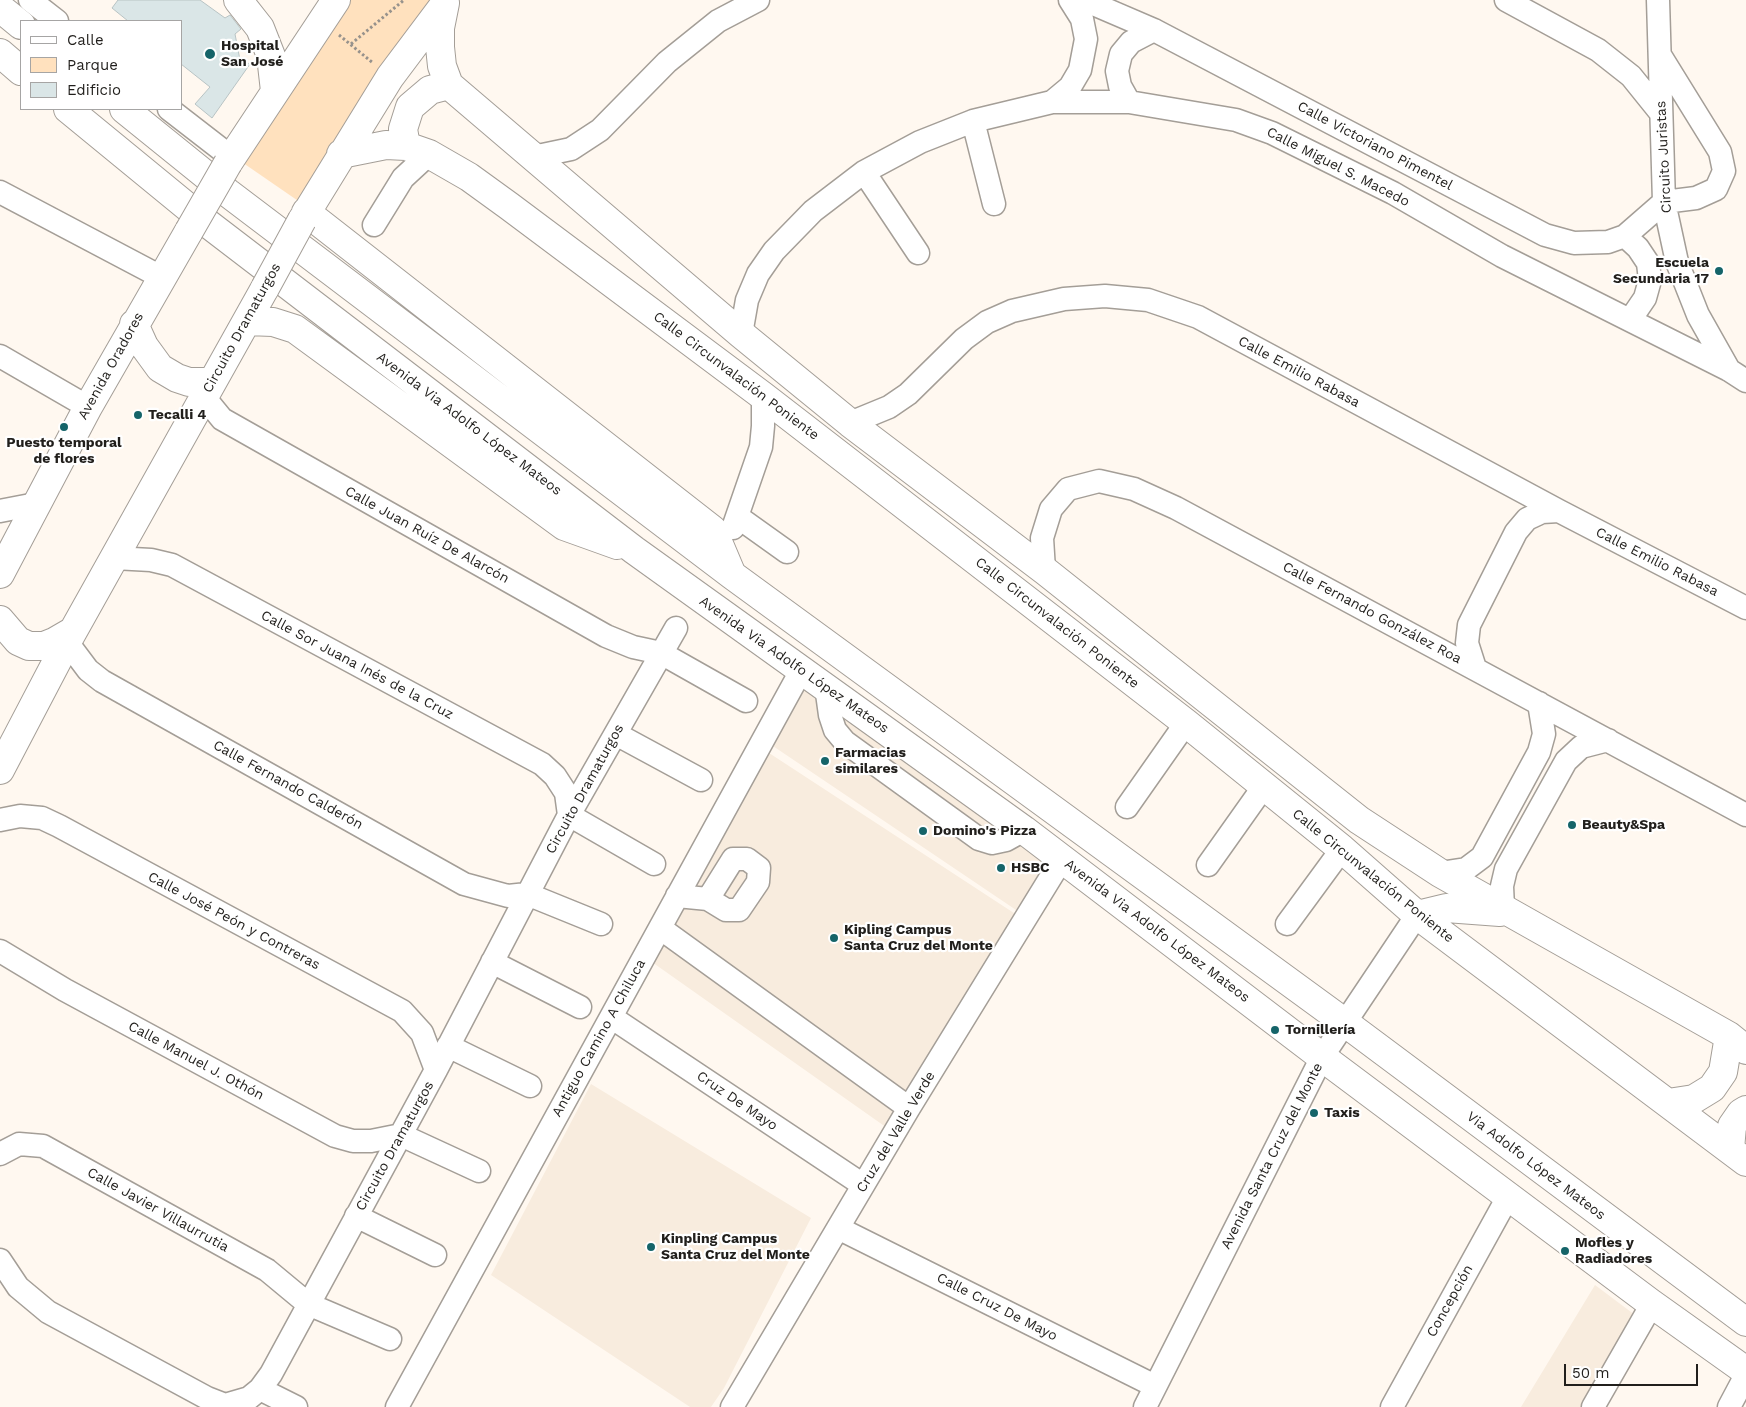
<!DOCTYPE html>
<meta charset="utf-8">
<style>
body{margin:0}
#map{position:relative;width:1746px;height:1407px;overflow:hidden;background:#fff8f0;font-family:"Work Sans",sans-serif}
canvas{display:block}
.legend{position:absolute;left:20px;top:20px;width:162px;height:90px;box-sizing:border-box;background:#fff;border:1px solid #a6a5a4;margin:0;padding:6px 9px;list-style:none;font-size:15px;color:#211f1c}
.legend li{display:flex;align-items:center;gap:10px;height:25px}
.legend b{width:25px;border:1px solid #a6a5a4}
.scale{position:absolute;left:1564px;top:1364px;width:134px;height:22px;box-sizing:border-box;border:2px solid #211f1c;border-top:0;padding-left:6px;font-size:15px;line-height:18px;white-space:nowrap;color:#211f1c;-webkit-text-stroke:4px #fff;paint-order:stroke}
</style>
<div id="map">
<canvas width="1746" height="1407"></canvas>
<ul class="legend">
<li><b style="height:6px;background:#fff"></b>Calle</li>
<li><b style="height:14px;background:#ffe1be"></b>Parque</li>
<li><b style="height:14px;background:#dae6e7"></b>Edificio</li>
</ul>
<div class="scale">50 m</div>
</div>
<script>
const c = document.querySelector('canvas').getContext('2d');
c.lineJoin = 'round';
function fill(path, color) { c.fillStyle = color; c.fill(path, 'evenodd'); }
const shape = rows => new Path2D(rows.map(r => 'M' + r).join(''));
function stroke(path, color, width, dash) { c.strokeStyle = color; c.lineWidth = width; c.lineCap = dash ? 'butt' : 'round'; c.setLineDash(dash || []); c.stroke(path); }
function write(font, color, halo, rows, align = 'center') {
  c.font = font + ' "Work Sans",sans-serif'; c.lineWidth = 4.5; c.setLineDash([]); c.textBaseline = 'middle'; c.strokeStyle = halo; c.fillStyle = color; for (const [text, x, y, turn = 0] of rows) {
    c.save(); c.translate(x, y); c.rotate((+turn || 0) * Math.PI / 180); c.textAlign = isNaN(turn) ? turn : align; if (halo) c.strokeText(text, 0, 0); c.fillText(text, 0, 0); c.restore();
  }
}
fill(shape([
 [801,675,1058,857,1022,914,767,742],
 [766,751,1020,917,890,1130,649,960],
 [591,1084,811,1218,724,1388,711,1407,690,1407,491,1275],
 [1595,1285,1635,1315,1581,1407,1521,1407]
]), '#f8ecde');
fill(shape([
 [338,0,447,0,307,207,233,156]
]), '#ffe1be');
const building = shape([
 [118,0,200,0,225,18,230,15,241,29,235,34,240,60,250,64,212,118,195,104,210,87,181,64,181,21,128,21,112,8,118,0]
]);
fill(building, '#dae6e7');
stroke(building, '#b8c3c4', 1);
const minor = shape([
 [30,0,57,21],
 [1084,0,1154,30,1545,235,1574,243,1608,242,1625,236,1664,202,1696,198,1716,189,1724,171,1720,152,1660,55],
 [1506,0,1598,50,1631,76,1660,112],
 [1658,0,1664,202,1677,262,1698,315,1729,370],
 [1052,102,1070,87,1080,70,1086,39,1082,19,1070,0],
 [1129,102,1120,86,1117,71,1121,54,1131,42,1154,30],
 [169,109,231,157],
 [973,121,994,204],
 [533,157,571,149,600,130,667,62,718,21,758,0],
 [864,172,918,253],
 [0,192,161,277],
 [374,225,403,178,429,154],
 [1625,236,1638,248,1648,263,1650,280,1645,298,1630,320],
 [741,334,747,300,758,274,774,251,813,211,864,172,920,142,973,121,1052,102,1129,102,1236,120,1272,133,1393,193,1502,256,1729,370,1746,381],
 [0,356,88,407],
 [204,397,222,419,606,636,633,647,661,653,746,701],
 [850,423,889,407,908,394,964,339,987,322,1012,311,1064,299,1105,296,1148,300,1198,317,1559,511,1746,608],
 [0,511,36,504],
 [738,517,787,552],
 [733,528,761,447,763,426,763,396],
 [114,558,151,560,172,565,542,764,555,776,566,793,569,815,654,864],
 [1044,570,1042,538,1051,509,1068,489,1099,481,1134,489,1176,508,1746,815],
 [67,642,88,670,102,681,464,884,508,896,527,894,601,924],
 [1475,668,1467,643,1469,625,1516,532,1527,519,1542,512,1559,511],
 [826,686,830,715,835,730,845,742,979,839,992,843,1006,840,1024,830],
 [616,734,701,780],
 [1127,807,1186,723],
 [0,820,20,816,42,818,59,826,402,1011,422,1033,436,1070],
 [1208,865,1264,786],
 [1440,873,1466,869,1482,857,1539,752,1544,734,1539,703],
 [677,896,708,899,726,910,739,910,758,882,759,868,747,859,733,859,708,899],
 [1503,908,1502,886,1506,869,1566,761,1581,747,1608,740],
 [1287,924,1342,849],
 [660,928,909,1108],
 [0,951,65,990,335,1136,353,1141,371,1141,401,1135,479,1171],
 [492,962,580,1007],
 [611,1017,863,1185],
 [448,1046,530,1086],
 [0,1154,19,1144,43,1146,267,1270,308,1304,390,1339],
 [356,1216,435,1255],
 [838,1228,1155,1386],
 [0,1260,18,1287,48,1312,207,1398,225,1405,249,1398,260,1389,271,1374,436,1070,569,815,676,628],
 [260,1389,296,1407],
 [397,1407,802,669],
 [732,1407,909,1108,1062,859],
 [1145,1407,1322,1057,1417,915],
 [1392,1407,1509,1195],
 [1593,1407,1652,1304],
 [1729,1407,1746,1375]
]);
const major = shape([
 [238,0,260,28,271,56,275,91],
 [445,3,440,28,440,47,442,66,449,85,741,334,850,423,1044,570,1359,820,1440,873,1729,1036,1746,1050],
 [0,8,21,25],
 [0,53,21,71],
 [68,109,207,223,634,550,1024,830,1322,1057,1652,1304,1746,1371],
 [124,109,228,193,732,575,1344,1022,1746,1322],
 [406,146,403,129,410,107,430,90,449,85],
 [341,154,386,145,406,146,429,154,469,177,509,206,763,396,1186,723,1342,849,1417,915,1746,1162],
 [228,163,336,0],
 [306,212,713,530,732,575],
 [302,220,390,77,444,5],
 [247,321,273,322,295,329,564,526,617,545],
 [134,324,144,346,160,368,177,378,189,382,212,382],
 [0,574,88,407,189,231],
 [0,620,18,641,29,646,44,646,54,642,73,631],
 [0,770,67,642,265,288],
 [1417,915,1446,908,1500,912],
 [1668,1103,1694,1099,1712,1088,1723,1072,1729,1036],
 [1730,1149,1732,1126,1741,1113,1746,1110]
]);
stroke(minor, '#a49e97', 25);
stroke(major, '#a49e97', 30);
stroke(shape([
 [339,35,373,63],
 [351,44,404,0]
]), '#97928c', 3, [2.5, 2.5]);
stroke(minor, '#fff', 22);
stroke(major, '#fff', 28);
const majorBridge = shape([
 [189,231,228,163],
 [265,288,302,220]
]);
stroke(majorBridge, '#a49e97', 30, []);
stroke(majorBridge, '#fff', 28);
for (const [x, y, r, color] of [
 [210,54,6,"#156469"],
 [1719,271,5,"#156469"],
 [138,415,5,"#156469"],
 [64,427,5,"#156469"],
 [825,761,5,"#156469"],
 [1572,825,5,"#156469"],
 [923,831,5,"#156469"],
 [1001,868,5,"#156469"],
 [834,938,5,"#156469"],
 [1275,1030,5,"#156469"],
 [1314,1113,5,"#156469"],
 [651,1247,5,"#156469"],
 [1565,1251,5,"#156469"]
]) { const dot = new Path2D(); dot.arc(x, y, r, 0, 2 * Math.PI); c.fillStyle = color; c.fill(dot); stroke(dot, '#fff', 2); }
write('bold 14px', '#211f1c', '#fff', [
 ["Hospital",221,46],
 ["San José",221,62],
 ["Escuela",1709,263,"right"],
 ["Secundaria 17",1709,279,"right"],
 ["Tecalli 4",148,415],
 ["Puesto temporal",64,443,"center"],
 ["de flores",64,459,"center"],
 ["Farmacias",835,753],
 ["similares",835,769],
 ["Beauty&Spa",1582,825],
 ["Domino's Pizza",933,831],
 ["HSBC",1011,868],
 ["Kipling Campus",844,930],
 ["Santa Cruz del Monte",844,946],
 ["Tornillería",1285,1030],
 ["Taxis",1324,1113],
 ["Kinpling Campus",661,1239],
 ["Santa Cruz del Monte",661,1255],
 ["Mofles y",1575,1243],
 ["Radiadores",1575,1259]
], 'left');
write('14px', '#211f1c', '#fff', [
 ["Calle Victoriano Pimentel",1375,146,28],
 ["Circuito Juristas",1664,157,-93],
 ["Calle Miguel S. Macedo",1338,167,27],
 ["Circuito Dramaturgos",242,328,-61],
 ["Avenida Oradores",111,366,-61],
 ["Calle Emilio Rabasa",1299,372,28],
 ["Calle Circunvalación Poniente",736,376,37],
 ["Avenida Via Adolfo López Mateos",469,424,37],
 ["Calle Juan Ruíz De Alarcón",427,535,29],
 ["Calle Emilio Rabasa",1657,562,27],
 ["Calle Fernando González Roa",1372,613,28],
 ["Calle Circunvalación Poniente",1057,623,38],
 ["Calle Sor Juana Inés de la Cruz",357,665,28],
 ["Avenida Via Adolfo López Mateos",794,665,35],
 ["Calle Fernando Calderón",288,785,29],
 ["Circuito Dramaturgos",585,789,-61],
 ["Calle Circunvalación Poniente",1373,876,39],
 ["Calle José Peón y Contreras",234,921,28],
 ["Avenida Via Adolfo López Mateos",1157,931,37],
 ["Antiguo Camino A Chiluca",599,1038,-61],
 ["Calle Manuel J. Othón",196,1061,28],
 ["Cruz De Mayo",737,1101,34],
 ["Cruz del Valle Verde",896,1132,-59],
 ["Circuito Dramaturgos",395,1146,-61],
 ["Avenida Santa Cruz del Monte",1272,1156,-63],
 ["Via Adolfo López Mateos",1536,1166,37],
 ["Calle Javier Villaurrutia",158,1210,29],
 ["Concepción",1450,1301,-61],
 ["Calle Cruz De Mayo",997,1307,27]
]);
</script>
